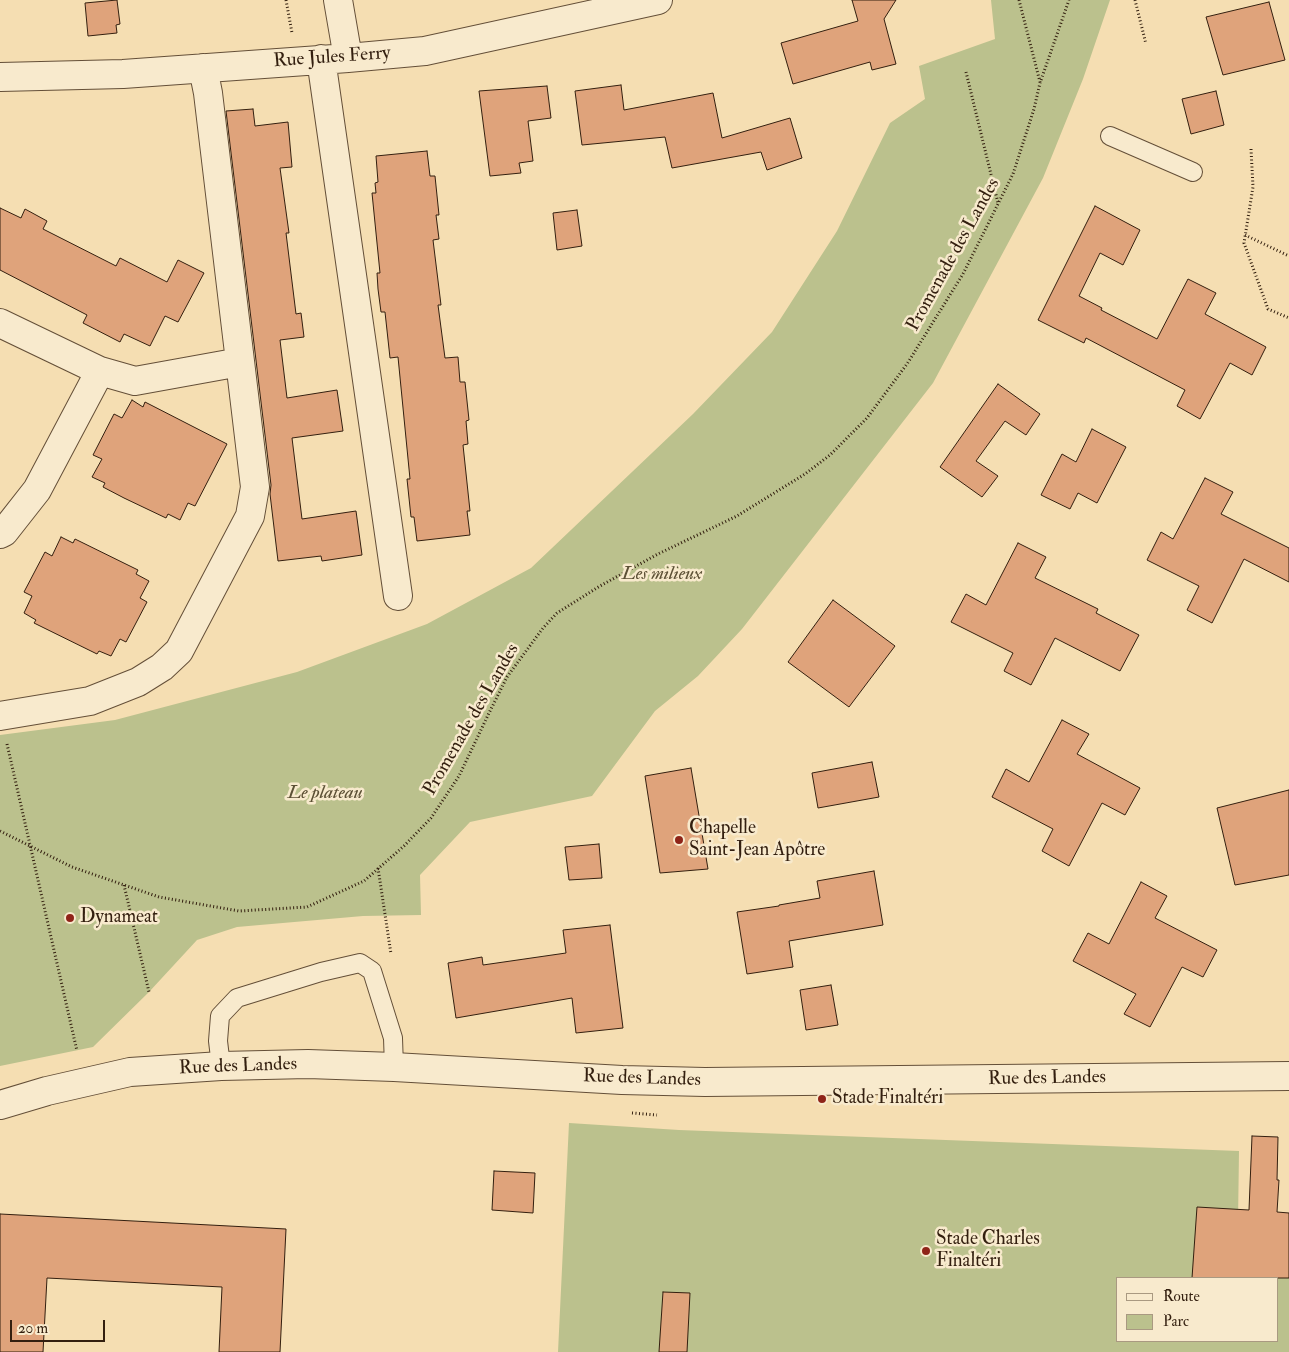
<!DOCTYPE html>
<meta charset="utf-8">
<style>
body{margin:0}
#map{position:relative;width:1289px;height:1352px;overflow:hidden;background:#f5deb2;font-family:"IM FELL Double Pica",serif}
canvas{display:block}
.legend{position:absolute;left:1116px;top:1277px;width:162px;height:65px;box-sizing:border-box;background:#f8eacd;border:1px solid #a99981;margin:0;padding:6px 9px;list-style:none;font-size:15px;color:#331f0f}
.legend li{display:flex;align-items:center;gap:10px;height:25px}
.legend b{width:25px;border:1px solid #a99981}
.scale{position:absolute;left:10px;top:1320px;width:95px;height:22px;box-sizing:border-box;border:2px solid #331f0f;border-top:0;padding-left:6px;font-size:15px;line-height:18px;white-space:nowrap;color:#331f0f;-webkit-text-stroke:4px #f8eacd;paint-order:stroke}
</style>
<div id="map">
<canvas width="1289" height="1352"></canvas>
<ul class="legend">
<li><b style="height:6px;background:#f8eacd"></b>Route</li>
<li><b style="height:14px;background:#bbc18d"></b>Parc</li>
</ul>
<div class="scale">20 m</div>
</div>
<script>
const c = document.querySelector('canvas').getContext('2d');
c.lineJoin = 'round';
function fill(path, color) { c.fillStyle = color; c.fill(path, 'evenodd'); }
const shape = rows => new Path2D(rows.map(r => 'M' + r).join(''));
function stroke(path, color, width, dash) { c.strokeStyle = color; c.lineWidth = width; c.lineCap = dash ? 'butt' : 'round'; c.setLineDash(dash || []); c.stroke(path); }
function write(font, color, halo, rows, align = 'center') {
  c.font = font + ' "IM FELL Double Pica",serif'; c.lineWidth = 5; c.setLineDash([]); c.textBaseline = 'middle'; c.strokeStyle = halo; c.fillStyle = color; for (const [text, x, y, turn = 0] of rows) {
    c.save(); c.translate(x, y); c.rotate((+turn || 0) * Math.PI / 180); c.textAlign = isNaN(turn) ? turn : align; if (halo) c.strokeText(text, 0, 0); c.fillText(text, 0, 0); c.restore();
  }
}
fill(shape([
 [991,0,1110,0,1083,79,1043,178,933,383,742,629,698,676,655,711,592,796,470,822,420,875,421,915,363,916,237,927,197,940,149,992,93,1047,0,1066,0,735,115,720,297,672,427,624,531,568,693,414,772,332,837,231,890,123,925,99,919,66,995,39],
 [569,1123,679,1130,1239,1151,1238,1222,1289,1224,1289,1352,558,1352],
 [1118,1278,1278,1278,1278,1341,1118,1341]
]), '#bbc18d');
const building = shape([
 [117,0,120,24,116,25,117,33,88,36,85,3,117,0],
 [852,0,896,0,884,19,896,64,872,70,870,62,793,84,781,43,858,21,852,0],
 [1269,2,1285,60,1223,75,1206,17,1269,2],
 [621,85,624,110,713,93,722,138,790,118,802,158,767,170,761,152,672,168,665,137,582,145,575,91,621,85],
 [547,86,551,118,528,121,533,161,519,163,521,173,490,176,479,91,547,86],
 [1216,91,1224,125,1191,134,1182,99,1216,91],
 [253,109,255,126,288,122,292,167,280,168,289,233,286,233,296,314,301,313,304,337,280,340,287,398,337,390,343,431,292,438,302,519,356,511,362,555,322,561,321,556,278,561,270,494,271,485,226,111,253,109],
 [427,151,430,176,435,176,439,215,436,215,439,239,433,240,441,305,438,305,445,358,458,357,460,382,465,382,469,420,466,421,468,444,463,445,470,511,467,511,470,535,417,541,414,517,411,517,407,479,410,479,398,357,390,358,385,312,381,312,378,289,377,273,380,273,372,193,376,193,375,183,378,182,376,156,427,151],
 [1095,206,1140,230,1123,265,1100,253,1079,296,1102,308,1101,310,1157,339,1188,279,1216,293,1205,314,1266,347,1252,375,1230,363,1200,419,1177,406,1185,390,1086,338,1084,343,1038,320,1095,206],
 [0,208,21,218,25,209,47,221,43,229,116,266,120,258,167,282,178,260,204,273,178,322,165,316,150,346,124,334,120,342,83,323,87,315,0,270,0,208],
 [577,210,582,246,557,250,553,213,577,210],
 [998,384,1040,414,1026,435,1005,421,976,461,998,476,982,497,940,467,998,384],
 [132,400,143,407,145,402,227,444,195,506,188,503,180,520,168,514,166,518,124,498,103,487,105,483,92,477,102,459,93,455,114,414,122,418,132,400],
 [1092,429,1126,447,1097,503,1078,493,1070,509,1041,495,1062,454,1076,462,1092,429],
 [1205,478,1233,492,1221,514,1289,548,1289,582,1244,559,1212,623,1187,610,1199,586,1147,560,1161,532,1173,539,1205,478],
 [61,537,73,543,75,539,138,570,136,574,149,581,140,598,147,602,126,642,120,639,111,656,99,651,97,654,34,623,36,620,24,613,32,596,24,592,45,552,52,556,61,537],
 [1018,543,1046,557,1035,578,1098,609,1096,613,1139,635,1120,671,1055,638,1031,685,1004,671,1013,653,951,622,966,594,986,605,1018,543],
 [833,600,895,646,849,707,788,662,833,600],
 [1062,720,1089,734,1077,754,1140,788,1125,815,1102,803,1069,866,1042,851,1053,829,992,797,1006,769,1029,782,1062,720],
 [872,762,879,797,818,808,812,773,872,762],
 [691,768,708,869,660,873,645,776,691,768],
 [1289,790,1289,875,1235,885,1217,808,1289,790],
 [599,844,602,878,569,880,565,847,599,844],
 [874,871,883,925,789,941,793,967,747,974,737,912,779,906,779,905,820,898,817,881,874,871],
 [1141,882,1167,896,1155,918,1217,950,1203,977,1182,967,1150,1027,1124,1014,1136,994,1073,961,1088,933,1109,944,1141,882],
 [610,925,623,1028,576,1033,572,998,456,1018,448,963,482,957,483,965,566,953,563,930,610,925],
 [831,985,838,1025,806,1030,800,990,831,985],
 [1252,1136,1278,1137,1277,1180,1279,1180,1277,1212,1289,1213,1289,1278,1192,1278,1197,1207,1249,1210,1252,1136],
 [494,1171,535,1173,533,1213,492,1210,494,1171],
 [0,1214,286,1229,280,1352,219,1352,222,1287,47,1278,43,1352,0,1352,0,1214],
 [663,1292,690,1293,687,1352,659,1352,663,1292]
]);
fill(building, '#dfa37b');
stroke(building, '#331f0f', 1);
const lane = shape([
 [1110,136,1193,172],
 [221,1066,218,1041,220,1016,237,998,321,972,360,963,372,971,393,1038,394,1067]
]);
const street = shape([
 [338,0,348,58],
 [321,59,398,596],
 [0,77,123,74,348,58,425,51,658,0],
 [0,323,100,371,135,381,240,362],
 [0,534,4,532,37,490,100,371],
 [0,716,90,701,138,682,162,667,179,651,250,516,255,487,208,93,203,68],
 [0,1105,47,1091,130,1072,221,1066,308,1064,394,1067,622,1080,705,1082,1289,1076]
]);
stroke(lane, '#644f38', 20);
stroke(street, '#644f38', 30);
stroke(shape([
 [286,0,292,33],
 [1019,0,1040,82],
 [1135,0,1146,44],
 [966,72,998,203],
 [1251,149,1253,187,1244,243,1268,309,1289,318],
 [1245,235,1289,256],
 [7,744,77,1051],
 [0,831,72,867,159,897,239,911,307,907,364,881,404,846,431,818,459,776,490,711,507,677,543,628,557,613,600,586,658,554,737,516,805,474,830,455,867,418,907,364,963,274,1013,174,1034,109,1040,83,1069,0],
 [378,868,391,954],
 [124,885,149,992],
 [632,1113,657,1115]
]), '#331f0f', 3, [1, 2.5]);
stroke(lane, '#f8eacd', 18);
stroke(street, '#f8eacd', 28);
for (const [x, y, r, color] of [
 [679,840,5,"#8f2418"],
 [70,918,5,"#8f2418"],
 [822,1099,5,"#8f2418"],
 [926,1251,5,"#8f2418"]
]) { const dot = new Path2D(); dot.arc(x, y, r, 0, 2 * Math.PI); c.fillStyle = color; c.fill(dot); stroke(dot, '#f8eacd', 2); }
write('19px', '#331f0f', '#f8eacd', [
 ["Rue Jules Ferry",332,58,-4],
 ["Promenade des Landes",954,255,-61],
 ["Promenade des Landes",472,720,-60],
 ["Rue des Landes",238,1067,-2],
 ["Rue des Landes",642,1079,2],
 ["Rue des Landes",1047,1079,-1]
]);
write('italic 19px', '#5c5035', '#f8eacd', [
 ["Les milieux",662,575],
 ["Le plateau",325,794]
]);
write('19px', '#331f0f', '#f8eacd', [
 ["Chapelle",689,829],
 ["Saint-Jean Apôtre",689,851],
 ["Dynameat",80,918],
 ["Stade Finaltéri",832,1099],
 ["Stade Charles",936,1240],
 ["Finaltéri",936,1262]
], 'left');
</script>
